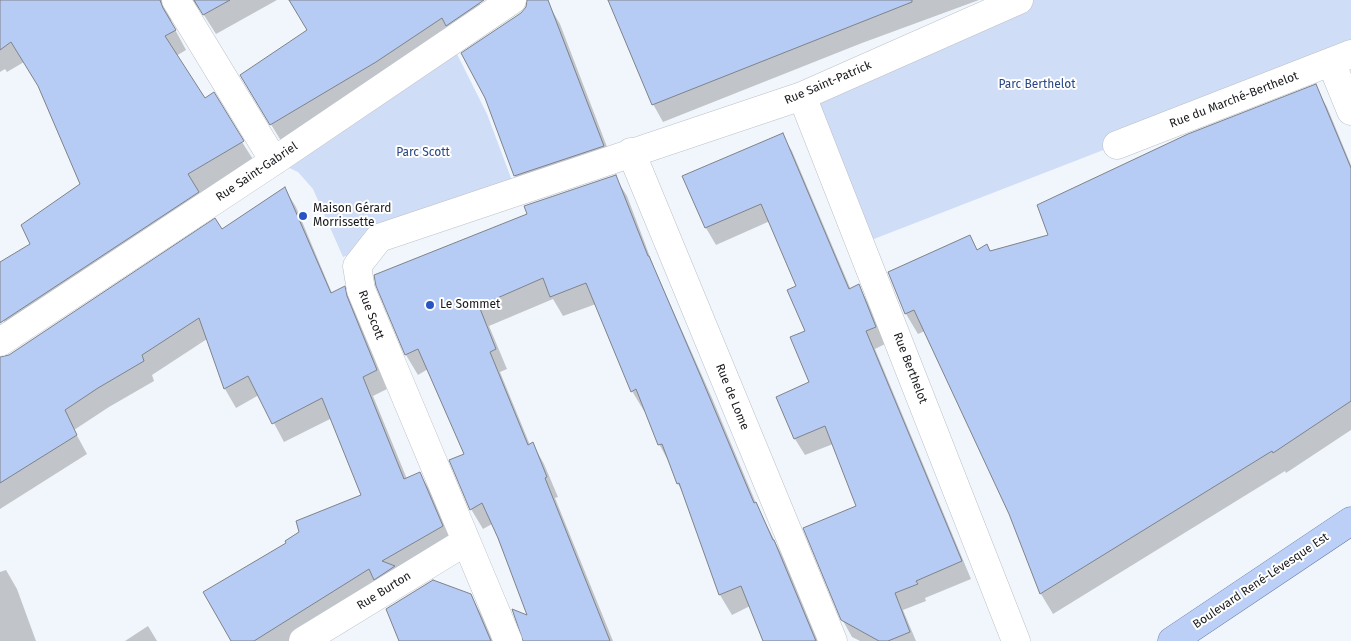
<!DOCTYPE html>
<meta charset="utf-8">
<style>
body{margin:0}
canvas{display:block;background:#f1f6fd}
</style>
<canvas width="1351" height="641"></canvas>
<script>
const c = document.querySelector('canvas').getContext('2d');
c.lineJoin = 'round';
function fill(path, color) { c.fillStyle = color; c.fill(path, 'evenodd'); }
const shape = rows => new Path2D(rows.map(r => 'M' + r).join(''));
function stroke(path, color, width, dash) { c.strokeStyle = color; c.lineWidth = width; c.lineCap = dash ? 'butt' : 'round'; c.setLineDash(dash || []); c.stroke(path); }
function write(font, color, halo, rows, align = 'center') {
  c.font = font + ' "Fira Sans",sans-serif'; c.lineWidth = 4; c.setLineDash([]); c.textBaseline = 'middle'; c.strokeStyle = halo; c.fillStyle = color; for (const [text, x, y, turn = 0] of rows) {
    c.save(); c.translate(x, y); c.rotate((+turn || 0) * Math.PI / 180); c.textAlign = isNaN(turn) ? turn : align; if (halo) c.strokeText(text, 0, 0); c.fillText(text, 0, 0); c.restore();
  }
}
fill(shape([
 [1019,0,1351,0,1351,54,861,244,802,96],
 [455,50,487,114,517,194,343,257,313,189,298,172,274,161]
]), '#d0ddf7');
fill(shape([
 [0,0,277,0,216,34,202,12,196,6,187,4,173,13,171,22,186,50,176,56,204,100,242,142,254,161,199,194,209,212,15,340,0,314,0,263,32,244,82,185,41,89,24,62,7,72,5,69,0,72],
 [289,0,478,0,491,23,283,144,253,95,308,31],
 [609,0,979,0,862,43,663,122,653,104],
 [549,5,560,24,614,165,526,195,515,176,486,97],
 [1315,86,1327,107,1351,165,1351,430,1286,473,1285,471,1053,614,1041,594,1010,513,925,331,918,334,906,314,889,272,969,236,977,250,990,252,1050,236],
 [782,135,792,151,851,290,859,286,868,303,885,344,875,349,971,579,925,598,926,601,903,610,916,641,860,641,852,637,842,619,858,507,833,444,805,455,795,439,778,397,810,383,806,332,798,287,770,221,716,245,706,228,684,176],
 [615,177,627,196,655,270,712,398,758,508,785,561,819,641,764,641,750,606,732,615,720,595,685,496,678,484,670,464,659,444,646,410,644,411,632,391,596,304,563,316,553,299,489,326,507,369,500,372,530,445,533,444,544,464,558,497,555,498,613,641,525,641,530,617,492,524,483,529,471,509,465,454,428,369,418,375,406,355,377,285,529,214],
 [285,189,296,207,332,293,344,288,355,307,357,316,387,389,373,396,407,479,420,474,431,492,453,545,315,641,232,641,287,544,363,496,332,418,284,442,259,395,236,408,225,389,207,339,152,375,154,381,109,407,74,430,87,454,0,509,0,383,221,230],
 [6,570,17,589,36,641,0,641,0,572],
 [471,595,482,616,493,641,401,641],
 [148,626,157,641,125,641]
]), '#0003');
const building = shape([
 [0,0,160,0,163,8,176,30,165,36,205,98,214,92,244,141,188,174,199,192,0,323,0,262,30,244,21,225,80,184,38,86,11,42,0,50,0,0],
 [194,0,230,0,203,15,194,0],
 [289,0,484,0,446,26,442,18,376,62,270,125,240,75,307,30,289,0],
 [527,0,548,0,604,146,514,176,485,98,461,53,521,13,526,7,527,0],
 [608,0,912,0,912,2,652,105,608,0],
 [1316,84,1351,168,1351,401,1273,453,1272,451,1040,594,1009,514,914,310,905,314,888,272,970,235,977,250,987,244,990,251,1048,235,1037,205,1188,134,1316,84],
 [783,133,849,289,859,284,876,327,866,331,962,561,916,581,918,584,895,593,910,632,888,641,879,641,841,620,803,528,856,506,825,426,794,439,776,397,809,382,790,337,805,331,787,290,796,286,761,204,705,228,682,176,783,133],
 [616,175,648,256,649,256,701,377,754,503,756,502,773,540,774,540,816,641,763,641,741,586,719,595,679,483,677,484,662,444,658,445,636,389,631,392,586,283,550,297,543,278,479,306,496,349,490,352,528,445,533,442,547,477,545,478,610,641,523,641,512,609,527,615,498,538,482,503,470,510,449,460,464,454,418,349,405,355,376,286,374,275,527,214,524,206,616,175],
 [285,187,331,293,345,286,347,296,377,370,363,377,404,479,420,472,443,526,382,561,395,566,374,580,369,569,254,641,231,641,203,592,286,543,285,541,299,532,296,521,361,495,322,398,272,424,248,376,224,389,199,318,142,355,144,361,98,388,65,410,77,435,0,483,0,357,9,355,215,218,222,229,285,187],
 [433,580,471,594,491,641,399,641,386,609,433,580]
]);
fill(building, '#b6ccf5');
stroke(building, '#7f8289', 1);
const minor = shape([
 [176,0,274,161],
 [1331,62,1351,111],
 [802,96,1016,641],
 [1117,145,1351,54],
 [631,152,833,641],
 [0,342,274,161,512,0],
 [303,641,465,542],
 [508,641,361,290,357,266,379,238,802,96,1019,0]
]);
const major = shape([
 [1172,641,1351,521]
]);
stroke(minor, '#bcc0c8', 29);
stroke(major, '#667ca7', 29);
stroke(minor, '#fff', 28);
stroke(major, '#bcd0f7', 28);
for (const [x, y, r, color] of [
 [303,216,5,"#2756c4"],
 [430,305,5,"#2756c4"]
]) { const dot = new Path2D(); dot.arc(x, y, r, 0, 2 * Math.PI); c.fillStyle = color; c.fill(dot); stroke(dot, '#fff', 2); }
write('12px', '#191a1d', '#fff', [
 ["Rue Saint-Patrick",828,83,-23],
 ["Rue du Marché-Berthelot",1234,100,-21],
 ["Rue Saint-Gabriel",257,172,-34],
 ["Rue Scott",371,315,69],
 ["Rue Berthelot",910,368,69],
 ["Rue de Lome",732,397,68],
 ["Boulevard René-Lévesque Est",1261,581,-34],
 ["Rue Burton",384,591,-32]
]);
write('12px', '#2a4784', '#fff', [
 ["Parc Berthelot",1037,85],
 ["Parc Scott",423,153]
]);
write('12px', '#191a1d', '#fff', [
 ["Maison Gérard",313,209],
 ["Morrissette",313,223],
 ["Le Sommet",440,305]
], 'left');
</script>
